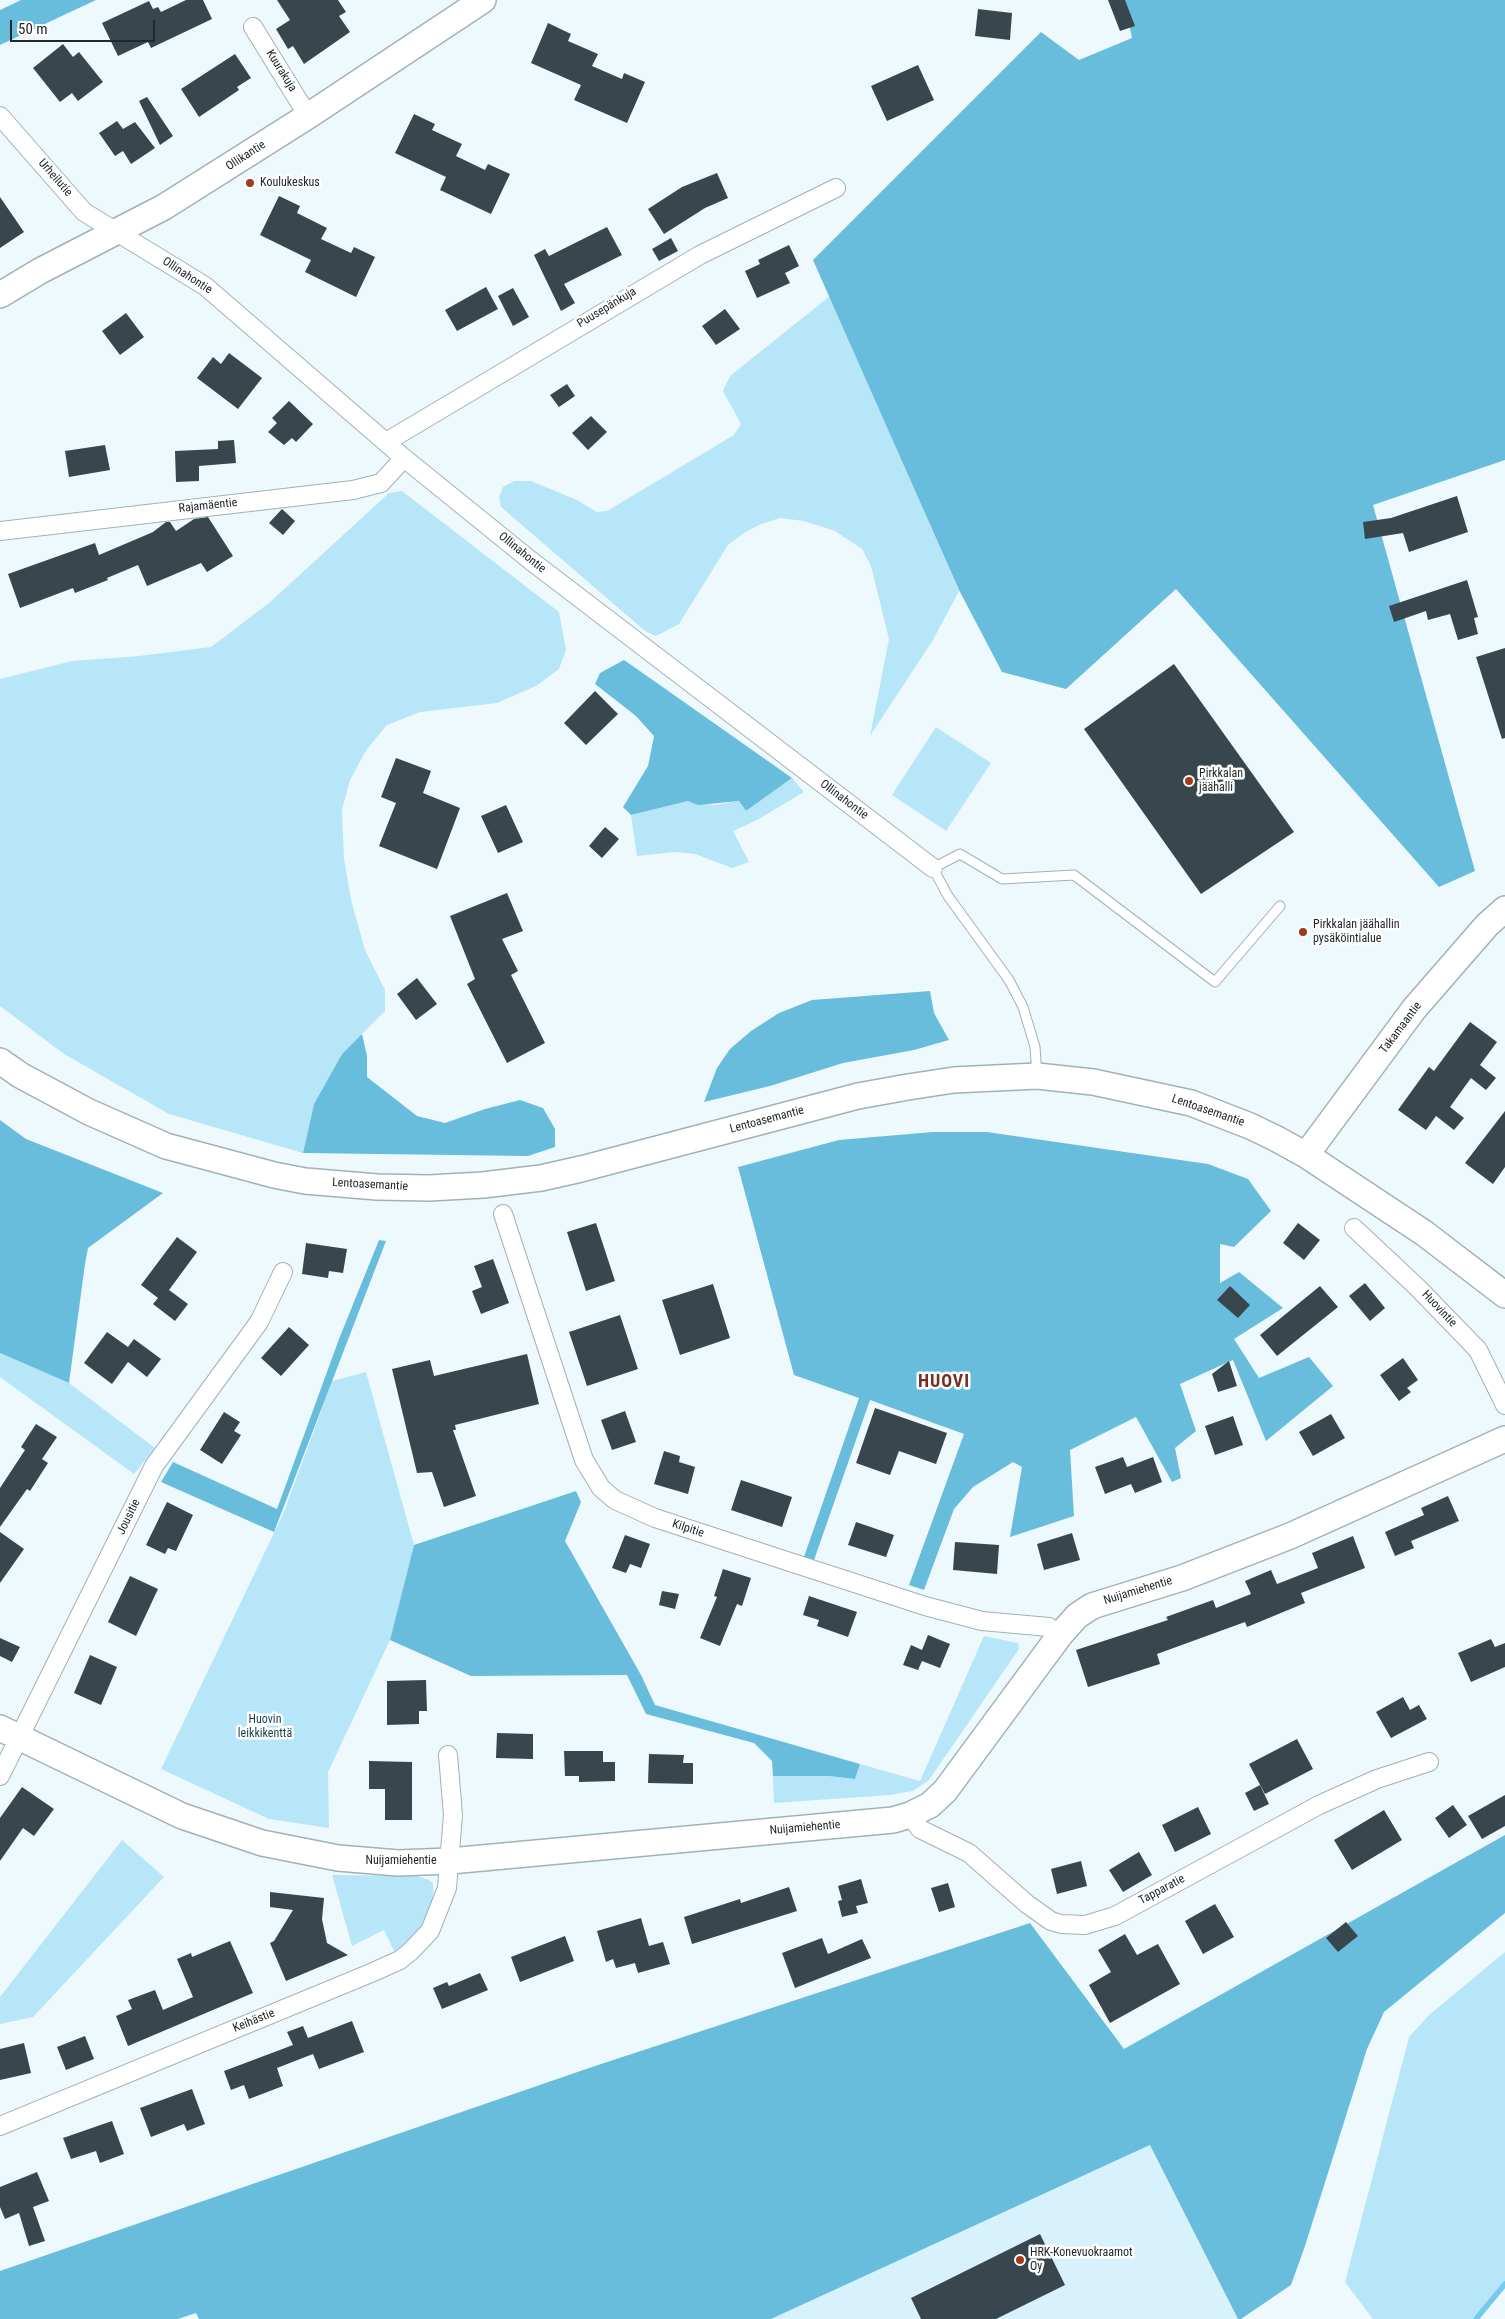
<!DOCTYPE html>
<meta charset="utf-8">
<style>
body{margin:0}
#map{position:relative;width:1505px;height:2319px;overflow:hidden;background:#eef9fe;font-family:"Roboto Condensed",sans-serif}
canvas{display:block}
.scale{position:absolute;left:10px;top:20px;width:145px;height:22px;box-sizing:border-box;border:2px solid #21282b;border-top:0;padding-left:6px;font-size:15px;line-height:18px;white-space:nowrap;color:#21282b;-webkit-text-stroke:4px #fff;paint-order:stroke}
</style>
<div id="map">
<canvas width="1505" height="2319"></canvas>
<div class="scale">50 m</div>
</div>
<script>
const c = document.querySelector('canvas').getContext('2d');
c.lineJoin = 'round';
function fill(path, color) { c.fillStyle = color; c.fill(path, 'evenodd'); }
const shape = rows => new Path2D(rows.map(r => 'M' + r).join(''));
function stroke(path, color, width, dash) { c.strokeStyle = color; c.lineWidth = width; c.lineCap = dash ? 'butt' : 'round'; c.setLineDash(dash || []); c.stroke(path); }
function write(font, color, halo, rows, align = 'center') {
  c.font = font + ' "Roboto Condensed",sans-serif'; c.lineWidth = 5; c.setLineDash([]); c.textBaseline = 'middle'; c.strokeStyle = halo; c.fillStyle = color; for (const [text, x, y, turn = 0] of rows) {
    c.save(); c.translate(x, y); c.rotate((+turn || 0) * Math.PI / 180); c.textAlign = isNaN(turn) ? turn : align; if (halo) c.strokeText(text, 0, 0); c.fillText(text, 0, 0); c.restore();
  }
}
fill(shape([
 [1151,2145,1238,2319,771,2319]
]), '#d8f2fd');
fill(shape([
 [830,296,959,591,933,640,870,736,889,639,871,566,862,549,835,531,804,521,780,518,761,524,744,533,728,545,679,624,656,636,645,631,501,507,499,497,503,487,514,481,531,481,577,500,597,512,607,511,734,435,741,424,723,391,730,376],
 [402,491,559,612,566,650,559,669,536,686,497,703,420,712,387,725,367,749,350,780,342,810,344,859,351,900,365,950,385,990,385,1011,342,1054,314,1104,303,1153,169,1114,64,1054,0,1006,0,679,72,661,139,656,211,647,269,603,389,493],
 [936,727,991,763,946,831,892,795],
 [792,778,804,792,757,820,733,831,749,862,732,868,695,854,675,852,637,856,631,815,688,801,715,805,739,801,746,811],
 [0,1353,69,1383,155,1448,134,1474,0,1377],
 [366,1372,414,1545,390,1640,328,1772,329,1828,269,1819,161,1769,284,1512,332,1381],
 [984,1636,1018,1643,1019,1649,929,1780,913,1791,890,1795,774,1803,773,1776,828,1776,855,1779,860,1764,920,1781],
 [122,1840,164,1877,33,2017,0,2024,0,1997],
 [332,1875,417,1876,429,1880,433,1883,434,1904,419,1932,395,1953,384,1930,352,1946],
 [1505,1952,1505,2282,1478,2319,1373,2319,1345,2282,1409,2037,1429,2015]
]), '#b7e6f9');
fill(shape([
 [21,0,96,0,0,45,0,10],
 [1124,0,1505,0,1505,460,1373,505,1475,871,1439,887,1176,589,1066,689,1002,672,959,590,813,260,1041,32,1079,60,1132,38],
 [624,660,647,676,792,778,746,811,739,801,698,805,688,801,631,815,623,807,648,766,654,736,636,716,595,684,600,673],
 [930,991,934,1013,949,1040,914,1050,843,1063,770,1086,704,1102,717,1068,730,1049,751,1031,779,1013,812,1000],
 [362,1034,367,1056,367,1077,417,1116,445,1123,485,1109,520,1100,543,1108,555,1129,555,1147,528,1156,303,1153,314,1104,342,1054],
 [0,1120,26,1139,163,1193,88,1248,85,1264,69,1383,0,1353],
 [933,1132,987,1132,1208,1164,1248,1179,1271,1211,1234,1247,1220,1244,1220,1283,1239,1272,1283,1308,1234,1339,1259,1378,1309,1357,1333,1386,1266,1441,1233,1360,1180,1384,1196,1431,1175,1448,1181,1478,1172,1482,1136,1417,1070,1450,1074,1516,1010,1537,1022,1467,1013,1462,973,1487,954,1509,924,1590,909,1585,964,1434,870,1400,814,1560,804,1557,859,1398,794,1375,738,1167,839,1140],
 [379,1240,386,1241,274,1532,161,1482,173,1462,277,1509,339,1339],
 [576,1491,581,1502,565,1541,641,1675,655,1705,860,1764,855,1779,828,1776,773,1776,772,1761,754,1743,646,1714,627,1675,471,1676,390,1640,414,1545],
 [1505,1835,1505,1913,1384,2012,1367,2049,1305,2246,1291,2285,1241,2319,1238,2319,1150,2145,771,2319,199,2319,196,2313,178,2319,0,2319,0,2271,592,2067,1030,1923,1124,2049]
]), '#68bddc');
stroke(shape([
 [1476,2319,1505,2284]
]), '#76cbeb', 5.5);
fill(shape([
 [186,0,203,0,212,19,151,48,148,42,118,56,102,23,149,1,153,9,158,7,161,12],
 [277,0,338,0,346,12,339,16,350,32,304,64,293,46,288,49,276,29,290,20],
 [1108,0,1125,0,1135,26,1120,31],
 [978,9,1012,13,1010,40,975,36],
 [548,23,571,34,568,41,598,54,592,66,622,79,624,73,645,82,627,123,574,100,581,85,531,63],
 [63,44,73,57,79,52,103,82,78,101,72,93,60,102,33,68],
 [235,54,251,78,237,87,239,90,199,117,181,89],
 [918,65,934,100,887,121,871,86],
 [147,97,173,136,160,145,139,101],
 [414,114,435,124,432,130,462,144,456,156,485,170,488,164,510,174,491,214,440,190,446,177,395,153],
 [117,121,123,129,135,122,155,148,131,164,123,151,115,156,99,133],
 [717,173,728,198,705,208,664,234,648,209,682,187],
 [279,196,300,206,297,213,327,228,321,239,351,253,354,247,375,257,356,297,305,272,311,260,260,235],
 [0,197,24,232,0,248],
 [607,227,622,255,564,284,575,303,561,311,534,255,545,249,549,256],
 [671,238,678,251,659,261,652,249],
 [789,245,799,266,785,273,790,283,757,298,745,271,760,264,758,260],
 [486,287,498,309,457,331,445,310],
 [513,288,529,317,513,326,498,296],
 [725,309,740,329,716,345,702,326],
 [126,313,144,337,120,355,102,331],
 [229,353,262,378,238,409,197,378,213,357,221,364],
 [567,384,575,396,559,407,550,395],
 [289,401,313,424,296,442,292,438,284,445,268,432,277,423,272,418],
 [591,416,607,432,588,450,572,433],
 [234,440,236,463,199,466,199,481,176,482,175,451,218,449,218,441],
 [105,445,110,470,69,477,65,451],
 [1457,496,1468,532,1409,552,1403,533,1365,539,1363,522,1391,518],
 [282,509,295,521,283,535,269,523],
 [208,517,233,556,207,572,201,563,147,586,138,565,107,578,108,580,75,593,73,588,20,608,8,574,95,543,99,555,153,532,166,522,170,522,176,531,194,519],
 [1467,580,1478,617,1474,618,1478,634,1458,640,1450,614,1428,620,1426,611,1394,622,1389,606],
 [1505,648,1505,738,1502,739,1476,657],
 [1174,664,1294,832,1201,894,1084,729],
 [595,691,618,714,586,745,564,723],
 [396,758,431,771,423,793,460,808,437,869,379,846,396,803,381,797],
 [506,805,523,842,498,853,481,816],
 [605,827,619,839,602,858,589,846],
 [507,893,523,931,502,939,518,971,511,975,545,1043,507,1063,467,984,475,979,450,916],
 [417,978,437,1004,416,1020,397,994],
 [1470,1022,1497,1042,1480,1065,1496,1078,1486,1090,1471,1078,1450,1107,1464,1118,1454,1130,1436,1116,1426,1130,1398,1110,1429,1067,1434,1071],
 [1505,1111,1505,1167,1493,1184,1465,1163],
 [596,1223,615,1281,586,1291,567,1232],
 [1298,1223,1320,1240,1304,1260,1283,1243],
 [177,1237,197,1252,169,1290,188,1304,175,1321,153,1304,158,1298,141,1285],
 [306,1243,347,1249,343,1273,329,1271,328,1278,302,1274],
 [493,1259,509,1303,481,1314,472,1291,482,1287,474,1266],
 [1365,1283,1385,1308,1370,1321,1349,1296],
 [713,1284,730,1338,680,1355,662,1300],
 [1230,1286,1250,1305,1238,1318,1217,1300],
 [1320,1286,1338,1307,1277,1356,1260,1335],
 [620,1315,638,1369,587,1386,569,1332],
 [289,1327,309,1345,281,1376,261,1358],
 [107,1332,128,1347,134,1339,161,1359,147,1377,128,1362,112,1384,84,1363],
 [527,1354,539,1404,455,1425,456,1430,453,1430,476,1496,444,1507,432,1472,417,1473,392,1369,430,1360,434,1376],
 [1403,1358,1418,1380,1407,1388,1411,1392,1399,1401,1380,1375],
 [1229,1361,1237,1386,1218,1392,1212,1374],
 [875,1408,947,1433,936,1464,899,1451,890,1475,856,1463],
 [625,1411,636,1442,612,1450,601,1420],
 [224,1412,240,1422,234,1431,241,1435,222,1464,200,1450],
 [1331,1414,1345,1438,1313,1456,1299,1432],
 [1233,1416,1243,1445,1215,1455,1205,1426],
 [36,1424,57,1437,42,1459,48,1463,30,1491,27,1489,0,1527,0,1488,25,1450,21,1447],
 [664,1451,680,1456,679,1462,695,1467,688,1494,654,1484],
 [1123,1457,1127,1467,1153,1457,1162,1482,1135,1493,1131,1484,1105,1494,1095,1467],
 [741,1480,792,1497,782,1527,731,1510],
 [1448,1496,1459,1521,1411,1541,1414,1548,1395,1556,1385,1532,1424,1515,1421,1508],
 [167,1502,193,1515,176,1551,168,1548,165,1554,146,1545],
 [856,1522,894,1535,886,1557,848,1545],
 [0,1532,24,1549,0,1583],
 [1072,1533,1080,1560,1044,1570,1037,1544],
 [625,1535,650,1544,641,1568,630,1564,626,1573,612,1568],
 [1353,1536,1365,1568,1301,1593,1305,1603,1247,1627,1245,1622,1157,1654,1160,1664,1088,1687,1076,1650,1168,1620,1166,1617,1213,1600,1216,1608,1251,1594,1245,1581,1271,1570,1277,1584,1318,1568,1312,1553],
 [955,1542,999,1545,997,1574,953,1570],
 [723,1569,751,1578,742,1606,737,1604,720,1646,700,1638,717,1597,714,1596],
 [130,1576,158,1589,136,1636,108,1622],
 [662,1591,679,1594,675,1609,659,1605],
 [809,1596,857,1612,848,1637,817,1626,819,1620,803,1615],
 [928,1635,950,1644,940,1668,922,1661,918,1670,903,1665,911,1645,922,1650],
 [0,1638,20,1647,12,1662,0,1656],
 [1491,1639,1495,1647,1505,1643,1505,1667,1471,1682,1458,1653],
 [90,1655,117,1667,101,1705,74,1693],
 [426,1680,427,1711,419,1711,419,1724,387,1725,387,1681],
 [1403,1697,1410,1710,1419,1705,1427,1719,1391,1738,1376,1712],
 [497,1733,533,1734,533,1759,496,1758],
 [1297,1739,1313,1769,1265,1794,1249,1764],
 [564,1751,603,1751,603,1762,615,1762,615,1781,579,1782,579,1776,565,1776],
 [649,1754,684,1755,683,1763,693,1763,693,1784,648,1783],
 [369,1761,412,1762,412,1820,385,1820,385,1789,369,1789],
 [1260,1785,1269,1804,1254,1811,1245,1793],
 [22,1787,54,1809,34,1836,23,1828,0,1861,0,1818],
 [1505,1795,1505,1826,1482,1839,1468,1816],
 [1453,1805,1467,1825,1449,1838,1435,1818],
 [1198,1807,1211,1834,1175,1852,1162,1825],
 [1384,1810,1402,1840,1352,1870,1334,1840],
 [1139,1852,1152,1875,1123,1892,1109,1870],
 [1081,1861,1087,1886,1057,1894,1051,1869],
 [861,1879,868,1903,856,1906,858,1913,842,1917,838,1901,842,1900,838,1886],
 [948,1883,955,1907,939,1912,931,1888],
 [789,1887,797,1911,692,1944,684,1917,740,1899,741,1903],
 [270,1892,324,1898,322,1919,327,1943,348,1955,286,1981,270,1943,274,1941,293,1910,270,1907],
 [1215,1904,1234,1937,1203,1954,1185,1921],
 [641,1918,649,1946,663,1942,670,1964,638,1973,635,1963,616,1968,613,1959,606,1962,597,1931],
 [1346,1922,1358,1936,1338,1952,1326,1938],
 [1125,1934,1137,1955,1158,1944,1180,1984,1110,2023,1089,1985,1111,1972,1098,1950],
 [565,1936,574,1961,520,1982,511,1957],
 [822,1938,828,1954,862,1939,871,1958,795,1988,782,1953],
 [230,1941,253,1993,128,2046,116,2016,132,2009,128,2000,155,1990,163,2010,193,1997,177,1959,191,1953,192,1957],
 [480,1973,488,1990,442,2009,433,1988,447,1982,449,1986],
 [352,2021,364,2052,319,2069,313,2054,277,2068,283,2086,249,2099,244,2085,231,2090,224,2071,293,2045,287,2032,303,2026,308,2038],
 [85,2036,94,2059,66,2070,57,2047],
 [24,2043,31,2073,0,2080,0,2049],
 [192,2089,205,2124,187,2131,184,2124,151,2137,140,2108],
 [112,2121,124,2154,100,2163,96,2151,71,2159,63,2138],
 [37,2172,49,2201,33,2207,45,2241,29,2246,19,2213,5,2219,0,2207,0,2187],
 [1040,2234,1065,2285,996,2319,921,2319,911,2298]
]), '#38474d');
const lane = shape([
 [1037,1076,1035,1047,1023,1007,1009,980,948,896,933,868,960,854,1002,879,1074,875,1215,982,1280,906]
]);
const street = shape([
 [253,27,308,116],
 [0,116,84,212,205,286,404,458,530,560,933,868],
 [386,442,700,255,836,188],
 [0,531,353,490,381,483,404,458],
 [503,1214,584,1460,601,1488,615,1500,655,1518,925,1606,982,1621,1049,1627,1060,1635],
 [1354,1228,1418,1288,1478,1350,1505,1405],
 [0,1776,154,1466,259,1322,283,1272],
 [910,1815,920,1829,969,1853,1027,1904,1051,1921,1061,1924,1085,1925,1115,1916,1319,1805,1377,1779,1429,1762],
 [0,2126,371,1973,400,1960,410,1952,430,1931,447,1888,453,1815,448,1755]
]);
const secondary = shape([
 [0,295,40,271,164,207,308,116,483,0],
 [0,1061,20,1075,89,1112,166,1146,274,1175,305,1181,377,1187,429,1188,483,1185,541,1178,581,1169,858,1096,908,1087,954,1080,1037,1076,1093,1082,1191,1103,1250,1126,1275,1138,1306,1155,1424,1233,1505,1295],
 [1306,1155,1414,1009,1487,925,1505,909],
 [0,1728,182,1816,262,1843,338,1858,398,1863,450,1861,893,1820,910,1815,930,1805,945,1791,1060,1635,1077,1616,1092,1606,1182,1578,1290,1536,1505,1439]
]);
stroke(lane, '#a0b1b8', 11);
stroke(street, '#a0b1b8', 20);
stroke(secondary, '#a0b1b8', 28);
stroke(lane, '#fff', 9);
stroke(street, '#fff', 18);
stroke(secondary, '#fff', 25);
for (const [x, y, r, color] of [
 [250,183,5,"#a23a1d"],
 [1189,781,5,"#a23a1d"],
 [1303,932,5,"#a23a1d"],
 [1020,2260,5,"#a23a1d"]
]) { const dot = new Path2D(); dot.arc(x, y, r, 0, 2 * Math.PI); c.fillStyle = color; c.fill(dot); stroke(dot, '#fff', 2); }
write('12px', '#21282b', '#fff', [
 ["Kuurakuja",281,71,58],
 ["Ollikantie",246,156,-33],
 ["Urheilutie",55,178,49],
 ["Ollinahontie",187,276,33],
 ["Puusepänkuja",607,308,-31],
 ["Rajamäentie",208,506,-6],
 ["Ollinahontie",522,553,39],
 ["Ollinahontie",844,800,37],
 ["Takamaantie",1401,1028,-53],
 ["Lentoasemantie",1208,1111,19],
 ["Lentoasemantie",767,1120,-15],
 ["Lentoasemantie",370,1185,3],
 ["Huovintie",1439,1309,47],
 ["Jousitie",129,1517,-64],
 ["Kilpitie",688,1529,18],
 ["Nuijamiehentie",1138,1591,-17],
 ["Nuijamiehentie",805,1828,-5],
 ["Nuijamiehentie",401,1861],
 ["Tapparatie",1162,1890,-28],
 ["Keihästie",254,2021,-22]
]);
write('12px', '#21282b', '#fff', [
 ["Koulukeskus",260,183],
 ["Pirkkalan",1199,774],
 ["jäähalli",1199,788],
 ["Pirkkalan jäähallin",1313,925],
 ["pysäköintialue",1313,939],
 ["HRK-Konevuokraamot",1030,2253],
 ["Oy",1030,2267]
], 'left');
write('12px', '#173e4c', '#fff', [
 ["Huovin",265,1720],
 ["leikkikenttä",265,1734]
]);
c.letterSpacing = '1px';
write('bold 18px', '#75311f', '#fff', [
 ["HUOVI",944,1382]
]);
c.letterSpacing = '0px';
</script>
